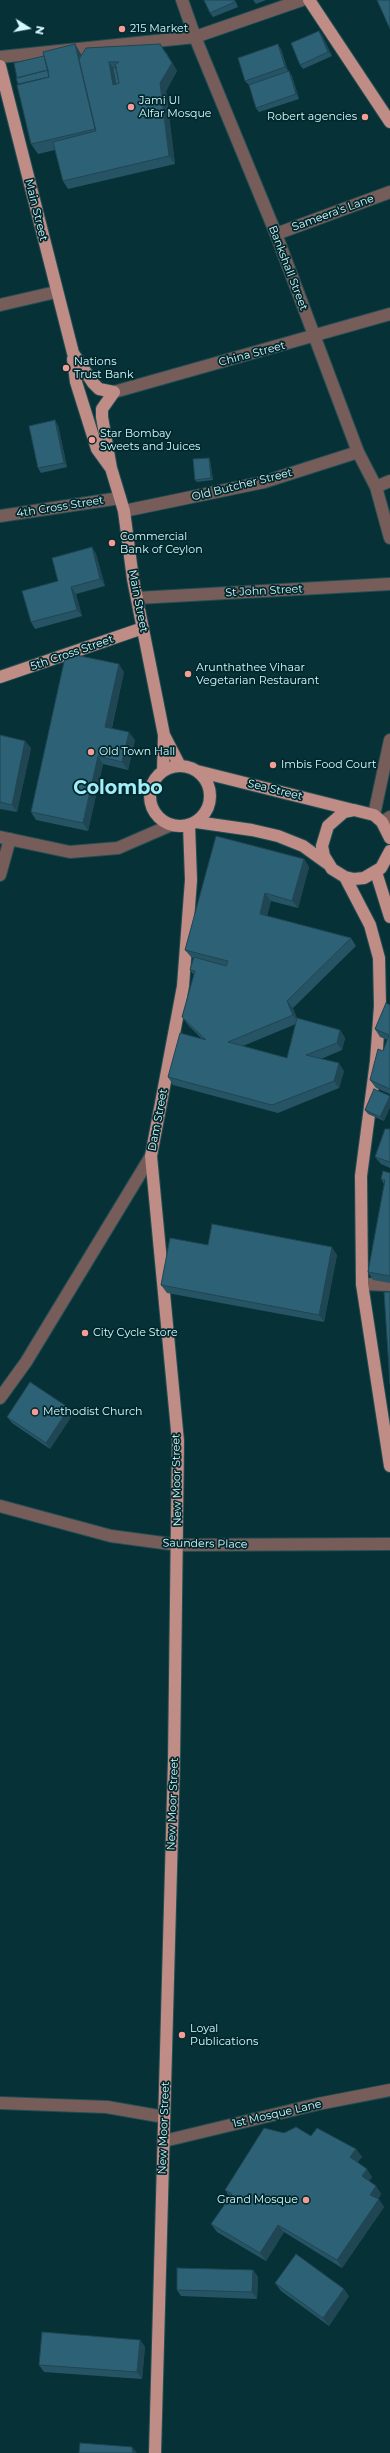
<!DOCTYPE html>
<style>
body{margin:0}
#map{position:relative;width:390px;height:2453px;overflow:hidden;background:#063237;font-family:Montserrat,sans-serif}
canvas{display:block}
.north{position:absolute;left:8px;top:8px;width:40px;height:40px;-webkit-text-stroke:3px #00282d;paint-order:stroke;rotate:101deg;font-size:11px;font-weight:700;line-height:16px;text-align:center;color:#d5fafe}
.north::after{content:'';display:block;margin:auto;width:14px;height:18px;background:#d5fafe;clip-path:polygon(50% 0,100% 100%,50% 72%,0 100%)}
</style>
<div id="map">
<canvas width="390" height="2453"></canvas>
<div class="north">N</div>
</div>
<script>
const c = document.querySelector('canvas').getContext('2d');
c.lineJoin = 'round';
const shape = rows => new Path2D(rows.map(r => 'M' + r).join(''));
function stroke(path, color, width, dash) { c.strokeStyle = color; c.lineWidth = width; c.lineCap = dash ? 'butt' : 'round'; c.setLineDash(dash || []); c.stroke(path); }
function fill(path, color) { c.fillStyle = color; c.fill(path, 'evenodd'); }
function write(font, color, halo, rows, align = 'center') {
  c.font = font + ' Montserrat,sans-serif'; c.lineWidth = 3.5; c.setLineDash([]); c.textBaseline = 'middle'; c.strokeStyle = halo; c.fillStyle = color; for (const [text, x, y, turn = 0] of rows) {
    c.save(); c.translate(x, y); c.rotate((+turn || 0) * Math.PI / 180); c.textAlign = isNaN(turn) ? turn : align; if (halo) c.strokeText(text, 0, 0); c.fillText(text, 0, 0); c.restore();
  }
}
const minor = shape([
 [182,0,195,37,276,234,358,452,376,487,390,538],
 [0,57,195,37,302,0],
 [276,234,390,192],
 [0,305,56,292],
 [114,392,390,314],
 [376,487,390,481],
 [124,511,264,482,358,452],
 [0,516,120,498],
 [137,598,390,584],
 [374,815,390,740],
 [382,822,390,817],
 [0,837,70,852,118,848,171,825],
 [0,875,10,839],
 [362,1284,390,1285],
 [0,1398,26,1362,151,1156],
 [0,1506,111,1536,178,1545,390,1544],
 [0,2103,107,2107,164,2117],
 [164,2141,318,2104,390,2090]
]);
const major = shape([
 [309,0,390,122],
 [0,66,73,353,93,383,99,389,114,392,102,409,102,417,111,468,124,511,133,579,164,735],
 [73,359,76,382,97,449,110,467],
 [0,677,143,628],
 '150 796a30 30 0 1 1 60 0a30 30 0 1 1-60 0Z',
 [163,771,164,735,180,766],
 [197,771,353,810],
 [196,822,252,830,278,836,303,846,328,864],
 [390,838,382,822,374,815,354,810,344,812,328,826,322,846,324,856,332,869,345,877,354,879,364,878,381,868,390,851],
 [376,872,390,917],
 [345,877,370,925,379,958,380,1006,376,1061,361,1176,362,1284,390,1466],
 [155,2453,174,1760,178,1441,151,1156,183,986,191,880,189,825]
]);
stroke(minor, '#234e53', 14);
stroke(major, '#234e53', 14);
stroke(minor, '#765d5a', 12);
stroke(major, '#c08c86', 12);
fill(shape([
 [204,0,235,0,238,7,213,17,210,13],
 [253,0,266,0,256,4],
 [322,35,332,56,303,69,300,65],
 [281,49,288,71,292,76,299,99,259,112,256,108,249,85,245,81],
 [166,52,177,71,166,91,175,164,68,189,63,181,55,150,38,154,31,144,81,54,82,55],
 [58,425,67,467,41,473,38,468],
 [210,460,213,480,197,482,195,480],
 [92,547,96,554,105,586,76,594,82,616,35,629,31,622,58,581],
 [124,672,112,728,135,740,128,770,103,764,88,831,36,820,31,812],
 [0,735,25,741,31,748,17,812,0,809],
 [304,859,309,867,298,908,271,901,267,916,351,938,356,946,293,1008,297,1019,340,1030,345,1038,342,1050,321,1059,344,1071,339,1088,278,1113,173,1085,168,1077,202,1039,188,1025,182,1017,194,975,190,970,193,958,191,957,185,950],
 [296,1024,287,1058,243,1046],
 [390,1005,390,1094,376,1088,370,1080,388,1040,380,1037,375,1029],
 [390,1096,390,1107,384,1121,368,1114,365,1110],
 [390,1129,390,1168,381,1164,375,1157],
 [390,1173,390,1283,373,1280,368,1272,384,1184,381,1179],
 [208,1245,337,1255,324,1322,167,1293,161,1285],
 [69,1408,73,1414,50,1449,12,1423,7,1417],
 [284,2133,311,2136,356,2149,362,2157,357,2162,372,2177,369,2181,376,2186,381,2194,378,2199,384,2207,342,2268,284,2232,266,2261,217,2232,211,2224,230,2197,225,2190],
 [253,2270,258,2277,257,2299,181,2296,177,2290],
 [275,2283,349,2296,329,2326,281,2291],
 [140,2340,145,2347,142,2379,44,2372,39,2365]
]), '#275465');
fill(shape([
 [319,31,322,35,332,56,328,52],
 [75,44,81,54,101,139,95,129],
 [160,44,177,71,166,91,175,164,169,156,160,83],
 [278,44,281,49,288,72,285,67],
 [109,62,115,70,118,90,113,85],
 [289,71,292,76,299,99,296,94],
 [55,420,58,425,67,467,64,463],
 [209,458,210,460,213,480,211,478],
 [92,547,96,554,105,586,100,579],
 [71,587,76,594,82,616,77,610],
 [119,664,124,672,110,735,105,727],
 [129,732,135,740,128,770,122,762],
 [25,741,31,748,17,812,12,805],
 [98,756,103,764,88,831,83,823],
 [304,859,309,867,298,908,292,901],
 [265,893,271,901,265,921,260,914],
 [287,1001,293,1008,299,1023,293,1015],
 [340,1030,345,1038,342,1050,337,1043],
 [339,1063,344,1071,339,1088,334,1081],
 [390,1096,390,1107,384,1121,380,1117],
 [332,1247,337,1255,324,1322,319,1315],
 [69,1408,73,1414,50,1449,46,1443],
 [356,2149,362,2157,355,2165,350,2157],
 [367,2169,372,2177,367,2184,362,2176],
 [376,2186,381,2194,376,2202,370,2195],
 [379,2199,384,2207,342,2268,337,2260],
 [278,2225,284,2232,266,2261,260,2253],
 [253,2270,258,2277,257,2299,252,2292],
 [344,2289,349,2296,329,2326,323,2318],
 [140,2340,145,2347,142,2379,137,2372],
 [132,2447,137,2453,133,2453]
]), '#204553');
const building = shape([
 [204,0,234,0,235,2,210,13,204,0],
 [377,0,390,0,390,29,377,0],
 [319,31,328,52,300,65,291,43,319,31],
 [75,44,95,129,31,144,17,85,49,77,43,52,75,44],
 [160,44,172,63,160,83,169,156,63,181,53,142,96,131,79,59,86,48,160,44],
 [109,62,119,62,115,65,119,83,113,85,109,62],
 [278,44,285,67,245,81,238,58,278,44],
 [44,56,48,70,17,78,14,63,44,56],
 [116,67,119,83,116,84,113,68,116,67],
 [48,70,49,77,18,84,16,78,48,70],
 [289,71,296,94,256,108,249,85,289,71],
 [55,420,64,463,38,468,29,426,55,420],
 [209,458,211,478,195,480,193,459,209,458],
 [92,547,100,579,71,587,77,610,31,622,22,591,58,581,52,558,92,547],
 [66,653,119,664,105,727,129,732,122,762,98,756,83,823,31,812,66,653],
 [0,735,25,741,12,805,0,802,0,735],
 [216,836,304,859,292,901,265,893,260,914,351,938,287,1001,293,1015,228,1042,287,1058,297,1018,340,1030,337,1043,306,1055,339,1063,334,1081,272,1105,168,1077,180,1033,206,1040,182,1017,195,971,190,970,194,957,226,966,228,961,185,950,216,836],
 [386,1003,390,1005,390,1089,370,1080,378,1049,383,1051,389,1035,375,1029,386,1003],
 [374,1089,390,1096,380,1117,365,1110,374,1089],
 [385,1129,390,1129,390,1162,375,1157,385,1129],
 [383,1171,390,1173,390,1276,368,1272,385,1180,381,1179,383,1171],
 [212,1224,332,1247,319,1315,161,1285,170,1238,208,1245,212,1224],
 [384,1292,390,1292,390,1384,384,1292],
 [30,1382,69,1408,46,1443,7,1417,30,1382],
 [296,2127,311,2136,317,2128,356,2149,350,2157,367,2169,362,2176,376,2186,370,2195,379,2199,337,2260,278,2225,260,2253,211,2224,232,2194,225,2190,264,2128,284,2133,296,2127],
 [296,2254,344,2289,323,2318,275,2283,296,2254],
 [177,2268,253,2270,252,2292,177,2290,177,2268],
 [42,2332,140,2340,137,2372,39,2365,42,2332],
 [80,2443,132,2447,133,2453,79,2453,80,2443]
]);
fill(building, '#2d6276');
stroke(building, '#204553', 1);
for (const [x, y, r, color] of [
 [122,29,4,"#f59c94"],
 [131,107,4,"#f59c94"],
 [365,117,4,"#f59c94"],
 [66,368,4,"#f59c94"],
 [92,440,4,"#f59c94"],
 [112,543,4,"#f59c94"],
 [188,674,4,"#f59c94"],
 [91,752,4,"#f59c94"],
 [273,765,4,"#f59c94"],
 [85,1333,4,"#f59c94"],
 [35,1412,4,"#f59c94"],
 [182,2035,4,"#f59c94"],
 [306,2200,4,"#f59c94"]
]) { const dot = new Path2D(); dot.arc(x, y, r, 0, 2 * Math.PI); c.fillStyle = color; c.fill(dot); stroke(dot, '#00282d', 1.5); }
write('11px', '#d5fafe', '#00282d', [
 ["215 Market",130,29],
 ["Jami Ul",139,101],
 ["Alfar Mosque",139,114],
 ["Robert agencies",357,117,"right"],
 ["Nations",74,362],
 ["Trust Bank",74,375],
 ["Star Bombay",100,434],
 ["Sweets and Juices",100,447],
 ["Commercial",120,537],
 ["Bank of Ceylon",120,550],
 ["Arunthathee Vihaar",196,668],
 ["Vegetarian Restaurant",196,681],
 ["Old Town Hall",99,752],
 ["Imbis Food Court",281,765],
 ["City Cycle Store",93,1333],
 ["Methodist Church",43,1412],
 ["Loyal",190,2029],
 ["Publications",190,2042],
 ["Grand Mosque",298,2200,"right"]
], 'left');
write('11px', '#d5fafe', '#00282d', [
 ["Main Street",36,210,76],
 ["Sameera's Lane",333,213,-20],
 ["Bankshall Street",288,268,69],
 ["China Street",252,354,-15],
 ["Old Butcher Street",242,485,-14],
 ["4th Cross Street",60,507,-9],
 ["St John Street",264,591,-3],
 ["Main Street",138,601,79],
 ["5th Cross Street",72,653,-19],
 ["Sea Street",275,790,14],
 ["Dam Street",158,1120,-79],
 ["New Moor Street",177,1480,-91],
 ["Saunders Place",205,1544,1],
 ["New Moor Street",173,1804,-88],
 ["1st Mosque Lane",277,2114,-13],
 ["New Moor Street",164,2128,-88]
]);
write('bold 19px', '#a2eff9', '#00282d', [
 ["Colombo",118,788]
]);
</script>
